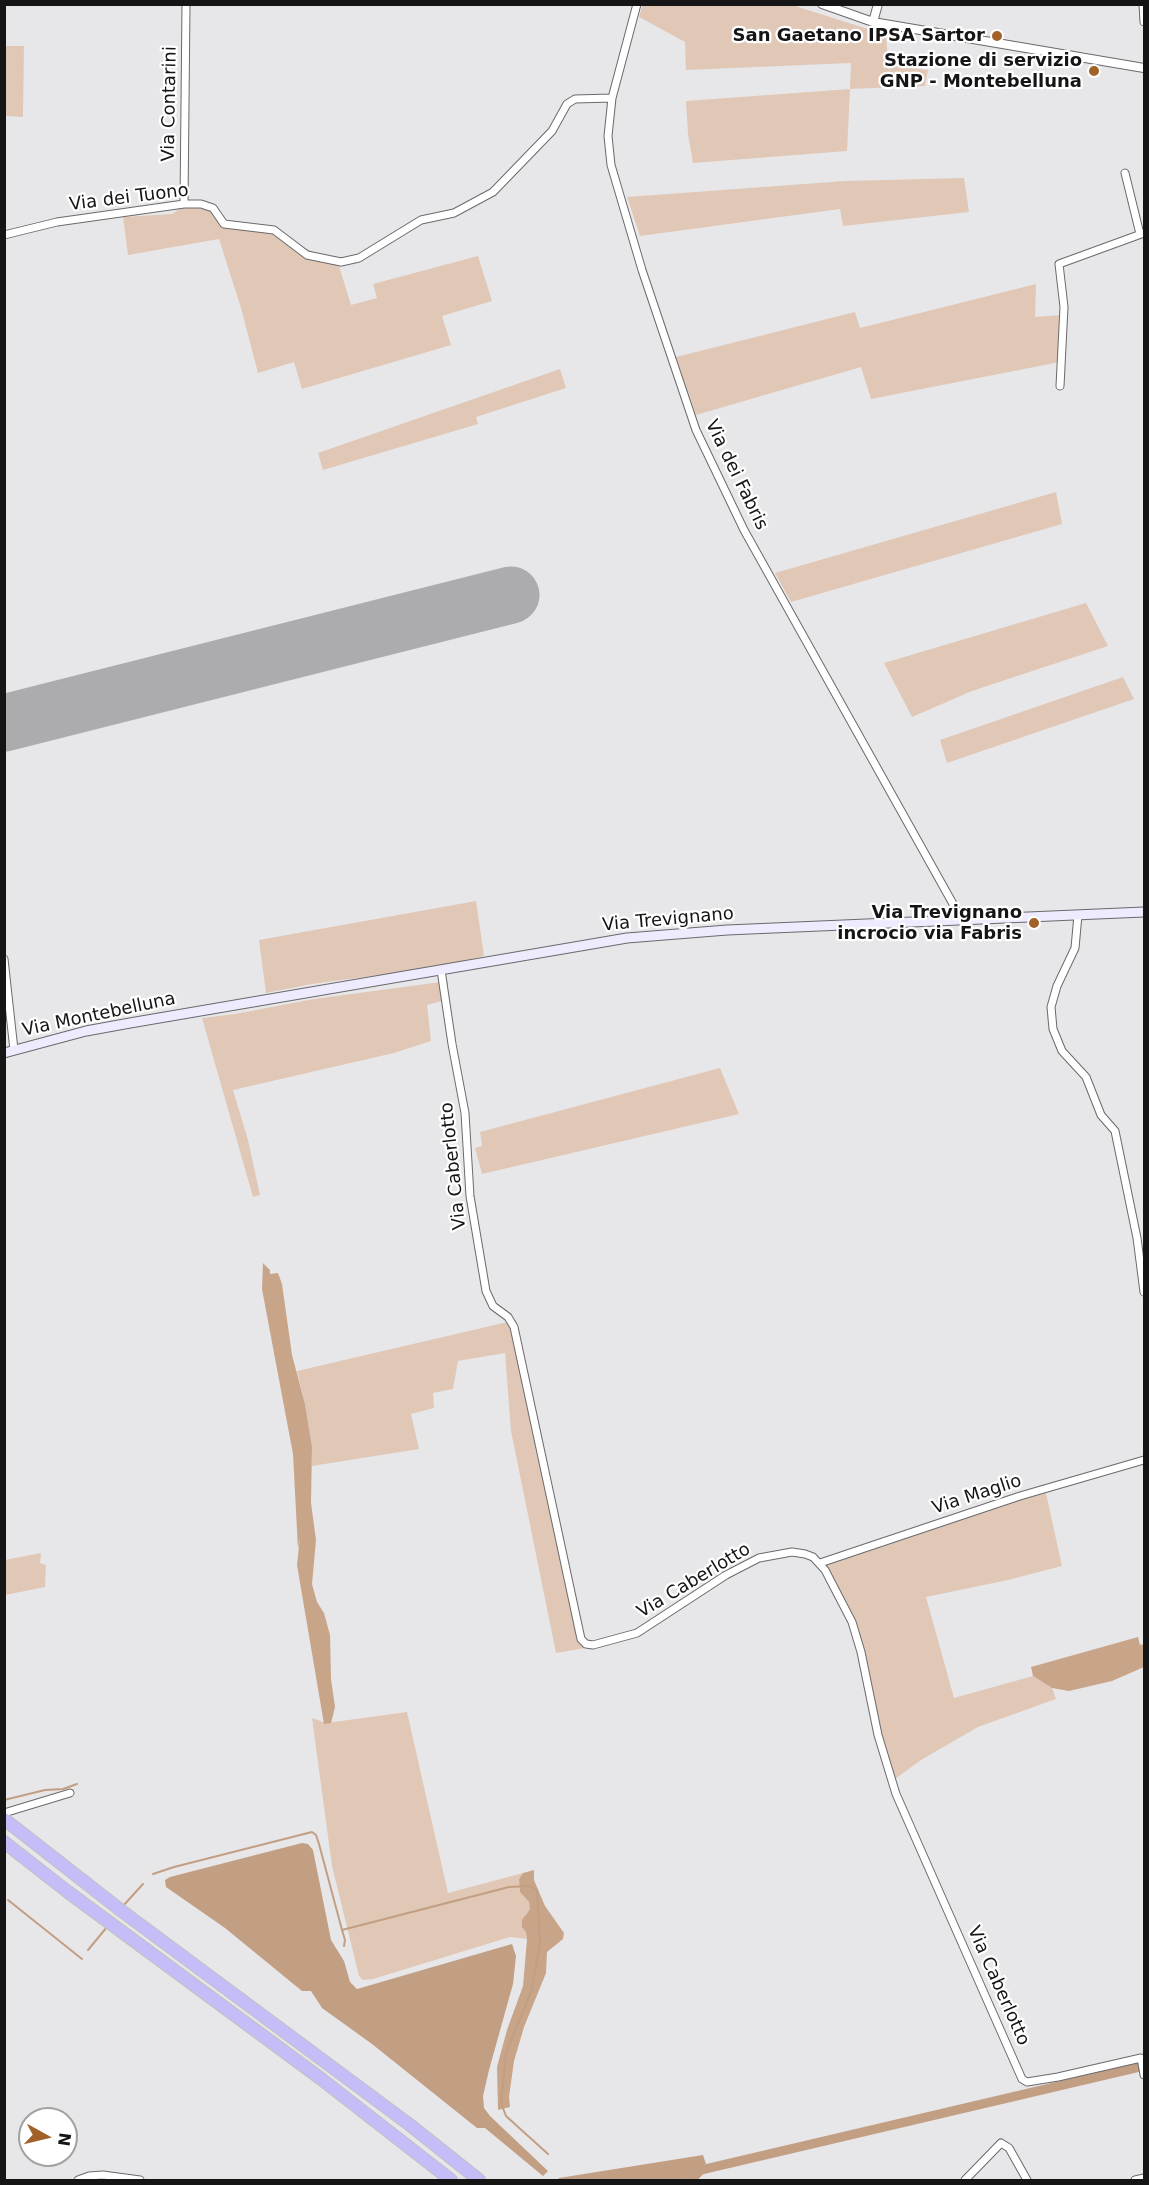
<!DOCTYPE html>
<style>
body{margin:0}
#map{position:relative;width:1149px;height:2185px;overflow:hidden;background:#e7e7ea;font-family:"DejaVu Sans",sans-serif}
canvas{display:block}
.frame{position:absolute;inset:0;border:6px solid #151516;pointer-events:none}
.north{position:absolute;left:18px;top:2107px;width:60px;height:60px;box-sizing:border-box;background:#fff;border:2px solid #a1a1a2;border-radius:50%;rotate:98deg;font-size:16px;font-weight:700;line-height:24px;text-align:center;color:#151516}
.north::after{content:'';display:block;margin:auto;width:21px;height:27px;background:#a16129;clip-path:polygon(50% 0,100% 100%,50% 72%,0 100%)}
</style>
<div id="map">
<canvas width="1149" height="2185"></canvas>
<div class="frame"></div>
<div class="north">N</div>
</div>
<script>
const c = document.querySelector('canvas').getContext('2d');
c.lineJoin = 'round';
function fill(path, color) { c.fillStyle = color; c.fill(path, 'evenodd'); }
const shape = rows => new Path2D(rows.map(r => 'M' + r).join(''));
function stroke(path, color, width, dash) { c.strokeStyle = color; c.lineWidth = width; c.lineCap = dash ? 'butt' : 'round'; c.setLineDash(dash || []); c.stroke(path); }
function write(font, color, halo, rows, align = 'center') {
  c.font = font + ' "DejaVu Sans",sans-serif'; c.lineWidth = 4.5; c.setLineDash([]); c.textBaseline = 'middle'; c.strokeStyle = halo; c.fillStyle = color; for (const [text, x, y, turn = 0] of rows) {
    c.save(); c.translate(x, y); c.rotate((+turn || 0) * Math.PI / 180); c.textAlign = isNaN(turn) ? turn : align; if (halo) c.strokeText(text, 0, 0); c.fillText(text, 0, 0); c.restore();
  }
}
fill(shape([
 [643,4,792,5,871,30,886,32,888,65,928,70,925,86,850,89,847,151,693,163,688,134,686,101,850,89,851,63,686,70,685,42,639,17],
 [5,46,24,46,23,117,5,116],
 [964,178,969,212,843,226,840,209,640,236,627,197,845,181],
 [205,205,226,224,278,231,288,236,301,246,322,256,336,256,351,305,377,298,373,284,478,256,492,301,442,316,451,345,302,389,294,362,258,373,241,308,219,239,128,255,123,217,172,214,182,207],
 [1036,284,1035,317,1061,315,1060,362,871,399,861,367,696,415,676,357,855,312,860,328],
 [560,369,566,388,476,417,478,424,323,470,318,453],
 [1056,492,1062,524,791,602,775,573],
 [1086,603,1108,646,972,691,912,717,884,663],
 [1123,677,1134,699,947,763,940,740],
 [476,901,484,956,438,967,312,984,266,993,259,940],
 [448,981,445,1000,427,1005,431,1041,394,1053,233,1090,248,1140,260,1195,253,1197,202,1018,235,1014,314,999],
 [720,1068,739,1114,482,1174,475,1148,482,1146,480,1132],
 [516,1320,585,1648,556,1653,511,1431,505,1353,458,1361,453,1389,433,1393,434,1408,411,1414,419,1449,312,1466,312,1447,305,1404,297,1371],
 [1044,1484,1062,1566,1008,1580,926,1597,954,1698,1033,1676,1052,1688,1056,1699,978,1727,921,1760,895,1779,879,1728,859,1637,820,1559],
 [41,1553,40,1563,46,1565,45,1587,5,1595,5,1560],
 [407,1712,448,1893,523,1873,519,1879,520,1892,529,1902,530,1909,525,1915,527,1939,510,1937,373,1979,363,1980,359,1976,332,1866,312,1718,326,1723]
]), '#e1c8b6');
fill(shape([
 [263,1263,270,1270,270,1274,278,1273,282,1284,292,1355,305,1404,312,1447,311,1503,316,1540,312,1584,317,1602,324,1613,330,1635,331,1679,335,1707,331,1723,324,1724,297,1565,300,1537,298,1549,293,1454,262,1289],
 [1138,1637,1140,1645,1144,1644,1144,1667,1112,1681,1069,1691,1052,1688,1033,1676,1031,1667],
 [534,1870,534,1880,545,1906,564,1933,563,1939,547,1952,546,1973,524,2027,514,2061,509,2097,510,2107,498,2110,497,2067,507,2030,523,1986,527,1939,526,1932,522,1927,522,1920,530,1909,529,1902,520,1892,519,1879,523,1873]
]), '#c8a489');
fill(shape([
 [302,1843,308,1844,313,1850,331,1940,344,1961,350,1982,357,1989,512,1944,516,1956,513,1984,489,2070,483,2096,484,2108,490,2116,548,2171,543,2176,485,2128,477,2128,372,2044,322,2008,311,1991,302,1991,225,1928,166,1887,165,1880,170,1877],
 [703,2155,706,2164,699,2167,685,2180,557,2180,559,2178]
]), '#c29e83');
stroke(shape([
 [4,1800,45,1790,63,1789,77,1784],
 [153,1874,174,1867,312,1832,316,1835,319,1844,342,1930,509,1887,530,1886,537,1890,540,1944,531,1992,506,2053,501,2103,506,2116,548,2154],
 [8,1900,82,1959],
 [123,1906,143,1884],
 [342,1930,345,1940,344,1946],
 [88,1950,107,1927]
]), '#c29e83', 2);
stroke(shape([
 [691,2180,701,2170,1144,2066]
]), '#c29e83', 9);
stroke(shape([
 [4,723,511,595]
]), '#acacae', 57);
const minor = shape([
 [637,4,612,98,608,136,611,165,642,270,696,430,744,530,962,920],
 [1143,4,1144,22],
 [1125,173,1140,234],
 [184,204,186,4],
 [4,235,57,222,184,204,201,204,213,208,224,224,274,230,307,255,341,262,359,258,421,220,454,213,493,192,552,131,567,104,575,99,612,98],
 [1060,386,1064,307,1059,264,1144,233],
 [1078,915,1075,948,1057,986,1051,1007,1053,1029,1062,1051,1086,1077,1101,1115,1115,1131,1137,1238,1144,1292],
 [4,959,14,1050],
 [441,970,452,1044,465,1113,470,1196,486,1291,493,1306,508,1317,514,1327,581,1639,586,1644,593,1645,637,1633,726,1575,759,1558,792,1552,805,1554,813,1557,825,1570,852,1622,861,1652,878,1735,896,1794,1022,2079,1027,2082,1058,2077,1141,2058,1144,2075],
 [820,1563,1020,1496,1144,1460],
 [4,1813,70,1793],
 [78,2180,89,2176,103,2175,140,2180],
 [965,2180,1001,2143,1009,2148,1027,2180],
 [1135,2180,1144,2178]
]);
const tertiary = shape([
 [822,4,873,22,1144,68],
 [873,22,878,4]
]);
const secondary = shape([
 [4,1053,86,1031,130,1023,627,938,727,930,1144,912]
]);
const motorway = shape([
 [4,1819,123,1912,410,2125,479,2180],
 [4,1842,68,1892,320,2078,451,2180]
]);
stroke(minor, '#6a696c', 9);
stroke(tertiary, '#6a696c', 10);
stroke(secondary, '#6a696c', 11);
stroke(motorway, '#c2c2c2', 14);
stroke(minor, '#fff', 7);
stroke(tertiary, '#fff', 8);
stroke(secondary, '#edebfd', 9);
stroke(motorway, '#c4bdf8', 12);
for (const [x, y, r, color] of [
 [997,36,6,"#a16129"],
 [1094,71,6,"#a16129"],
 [1034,923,6,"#a16129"]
]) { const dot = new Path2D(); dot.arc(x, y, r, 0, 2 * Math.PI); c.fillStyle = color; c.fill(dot); stroke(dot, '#fff', 2); }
write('bold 18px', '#151516', '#fff', [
 ["San Gaetano IPSA Sartor",985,36],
 ["Stazione di servizio",1082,61],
 ["GNP - Montebelluna",1082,82],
 ["Via Trevignano",1022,913],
 ["incrocio via Fabris",1022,934]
], 'right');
write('18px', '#151516', '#fff', [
 ["Via Contarini",170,104,-89],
 ["Via dei Tuono",129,198,-7],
 ["Via dei Fabris",736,475,64],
 ["Via Trevignano",668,920,-5],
 ["Via Montebelluna",99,1015,-12],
 ["Via Caberlotto",454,1166,-96],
 ["Via Maglio",977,1495,-18],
 ["Via Caberlotto",694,1581,-31],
 ["Via Caberlotto",998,1986,66]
]);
</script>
